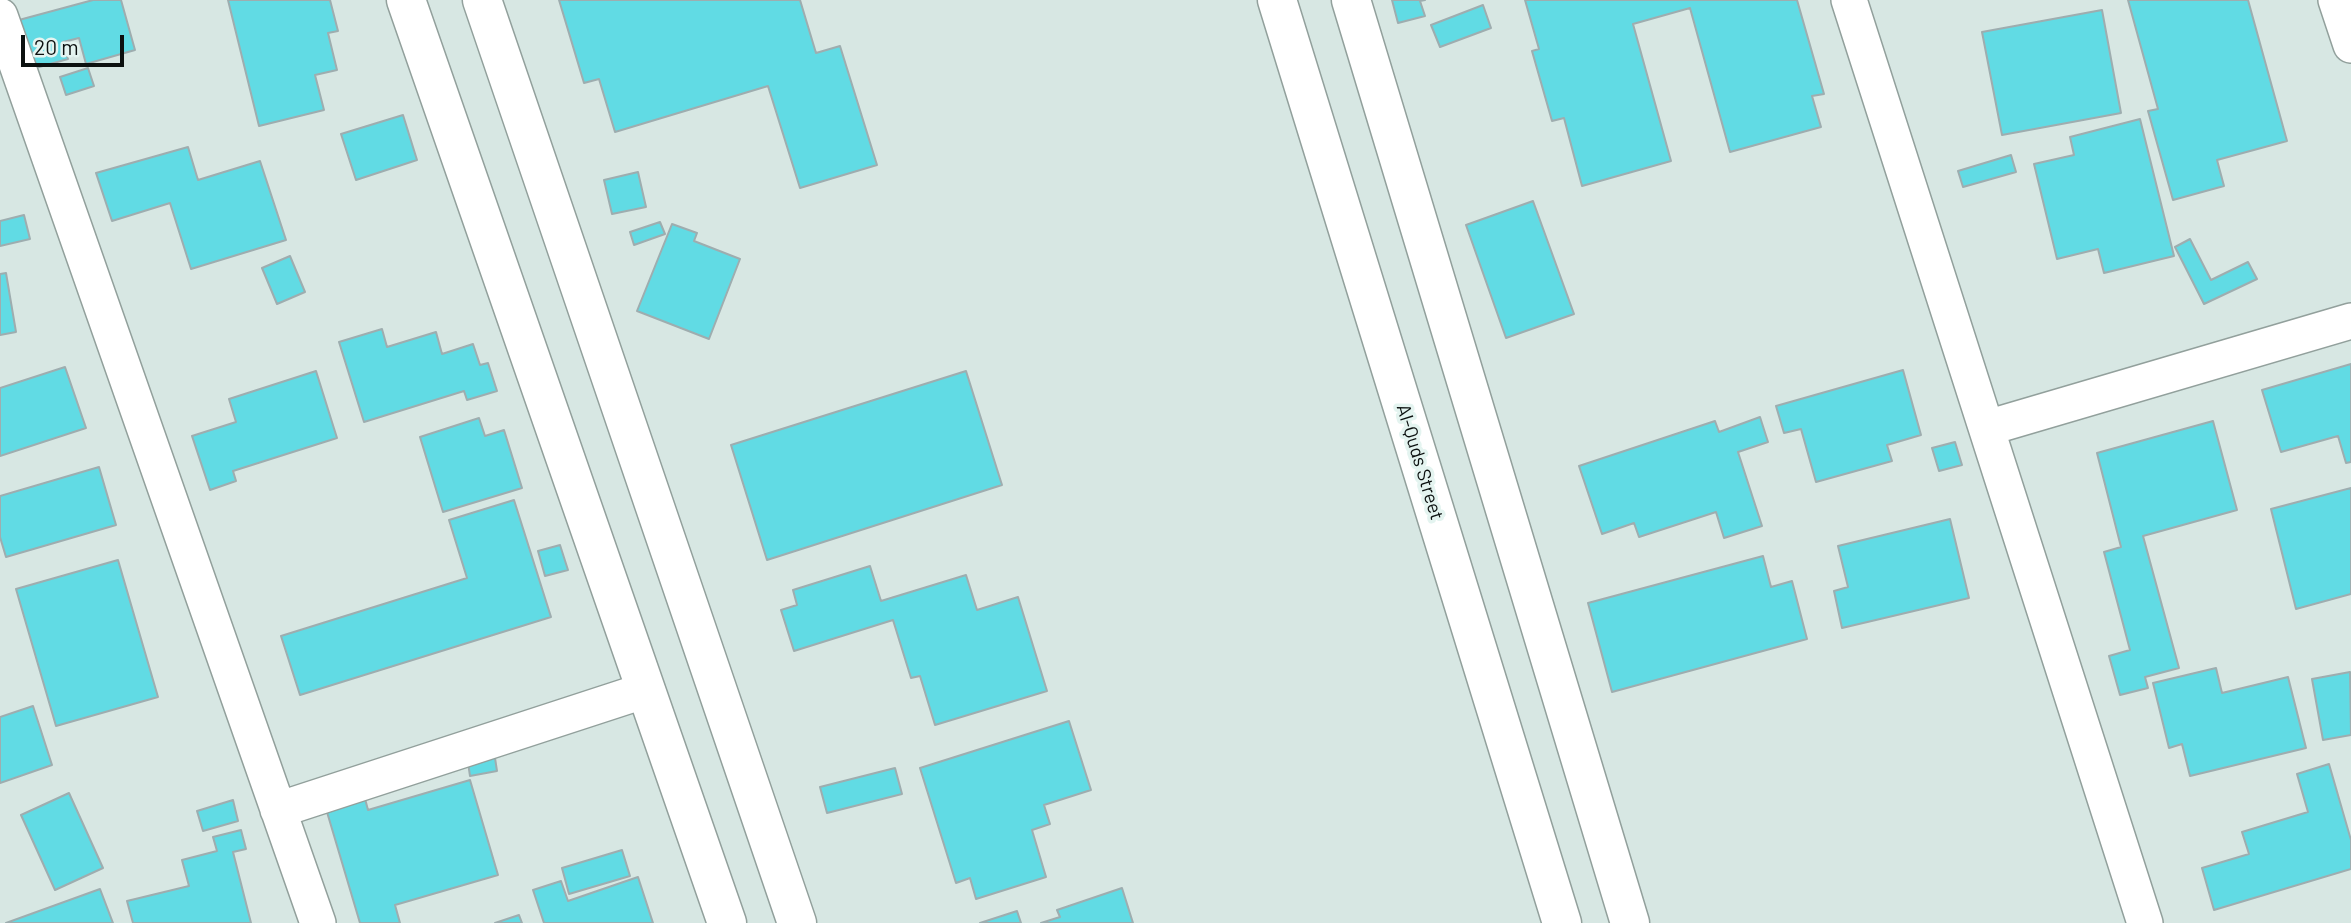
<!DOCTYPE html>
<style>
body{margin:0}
#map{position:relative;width:2351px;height:923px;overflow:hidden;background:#d7e7e3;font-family:Barlow,sans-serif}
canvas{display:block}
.scale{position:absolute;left:21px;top:35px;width:103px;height:32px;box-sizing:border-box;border:4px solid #0c1110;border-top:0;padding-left:9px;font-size:21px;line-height:24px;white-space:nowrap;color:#0c1110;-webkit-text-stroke:5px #e4f4f0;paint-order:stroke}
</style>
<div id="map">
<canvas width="2351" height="923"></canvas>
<div class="scale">20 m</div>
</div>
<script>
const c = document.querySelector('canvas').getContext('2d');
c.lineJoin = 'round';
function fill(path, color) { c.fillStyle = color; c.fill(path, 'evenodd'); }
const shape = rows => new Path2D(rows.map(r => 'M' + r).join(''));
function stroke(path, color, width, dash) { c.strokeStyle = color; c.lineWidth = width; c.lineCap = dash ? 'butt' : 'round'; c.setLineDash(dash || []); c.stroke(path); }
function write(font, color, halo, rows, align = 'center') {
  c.font = font + ' Barlow,sans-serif'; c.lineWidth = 7; c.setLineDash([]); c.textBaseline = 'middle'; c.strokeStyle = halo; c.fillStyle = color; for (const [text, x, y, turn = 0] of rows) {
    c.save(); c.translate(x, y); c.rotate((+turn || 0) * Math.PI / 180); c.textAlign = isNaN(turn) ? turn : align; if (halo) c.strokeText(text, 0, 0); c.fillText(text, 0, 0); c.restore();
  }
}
const building = shape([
 [93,0,121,0,135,50,86,64,79,38,63,42,68,59,32,69,19,20,93,0],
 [228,0,330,0,338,31,328,33,337,70,315,75,324,110,259,126,228,0],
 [559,0,800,0,816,53,840,46,877,165,800,188,768,86,615,132,599,79,584,83,559,0],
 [1392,0,1425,0,1420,1,1425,16,1398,23,1392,0],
 [1525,0,1797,0,1824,94,1812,96,1821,127,1730,152,1690,8,1633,24,1671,161,1582,186,1564,118,1552,121,1532,51,1539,49,1525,0],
 [2128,0,2248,0,2287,141,2217,160,2224,186,2173,200,2148,111,2158,109,2128,0],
 [1483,5,1491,28,1440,47,1431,25,1483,5],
 [2102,10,2121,113,2002,135,1982,32,2102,10],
 [88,68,94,86,66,95,60,77,88,68],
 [403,115,417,160,356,180,341,134,403,115],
 [2140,119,2174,256,2104,273,2098,249,2057,259,2034,164,2074,155,2070,137,2140,119],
 [188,147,198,180,260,161,286,240,191,269,170,203,112,221,96,173,188,147],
 [2011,155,2016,172,1963,187,1958,171,2011,155],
 [638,172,646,207,612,214,604,180,638,172],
 [1533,201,1574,314,1506,338,1466,225,1533,201],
 [24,215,30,239,0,246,0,221,24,215],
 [660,222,665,234,634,245,630,232,660,222],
 [672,224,697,233,694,241,740,259,709,339,637,311,672,224],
 [2190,239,2211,280,2248,262,2257,279,2204,304,2175,247,2190,239],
 [290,256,305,292,277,304,262,268,290,256],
 [6,273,16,332,0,335,0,274,6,273],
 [382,329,387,347,436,332,442,354,473,344,480,365,488,363,497,391,467,400,464,391,364,422,339,342,382,329],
 [2351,364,2351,462,2346,463,2338,436,2281,452,2262,390,2351,364],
 [65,367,86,428,0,456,0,388,65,367],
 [1903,370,1921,435,1887,445,1892,461,1816,482,1801,429,1784,433,1776,406,1903,370],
 [316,371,337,438,233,471,236,481,210,490,192,436,236,422,229,399,316,371],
 [966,371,1002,485,767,560,731,445,966,371],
 [1760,417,1768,442,1738,452,1762,526,1724,538,1716,512,1639,537,1634,523,1602,534,1579,466,1715,421,1719,432,1760,417],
 [479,418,485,436,504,430,522,488,443,512,420,437,479,418],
 [2213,421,2237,510,2143,536,2179,668,2145,677,2148,688,2120,695,2109,656,2130,650,2104,552,2121,547,2097,453,2213,421],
 [1955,442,1962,465,1939,471,1932,448,1955,442],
 [99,467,116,525,6,557,0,537,0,496,99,467],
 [2351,488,2351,594,2296,609,2271,509,2351,488],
 [514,500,551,617,300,695,281,636,467,578,449,520,514,500],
 [1950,519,1969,598,1842,628,1834,591,1848,587,1838,546,1950,519],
 [560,545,568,570,545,576,538,551,560,545],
 [1763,556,1771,587,1792,581,1807,639,1612,692,1588,603,1763,556],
 [118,560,158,697,56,726,16,589,118,560],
 [870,566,881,601,966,575,977,610,1018,597,1047,691,935,725,920,676,911,678,893,620,794,651,781,610,797,605,793,590,870,566],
 [2216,668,2222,693,2288,677,2306,748,2190,776,2182,744,2169,748,2153,683,2216,668],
 [2350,672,2351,735,2323,740,2312,679,2350,672],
 [33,706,52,765,0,783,0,717,33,706],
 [1069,721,1091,790,1044,805,1050,824,1032,830,1046,877,976,899,970,878,956,883,920,768,1069,721],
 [493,745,497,771,470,776,466,749,493,745],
 [2329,764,2351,840,2351,869,2214,910,2202,868,2249,854,2242,832,2308,812,2297,774,2329,764],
 [895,768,902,794,827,813,820,787,895,768],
 [470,780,498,875,395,905,400,923,360,923,324,802,363,791,368,810,470,780],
 [69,793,103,868,55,890,21,815,69,793],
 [233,800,238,821,203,831,197,811,233,800],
 [241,830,246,849,233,852,251,923,133,923,127,901,189,886,182,860,217,851,213,837,241,830],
 [622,850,630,876,569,894,562,868,622,850],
 [638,877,653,923,544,923,533,890,561,881,568,901,638,877],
 [1122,888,1133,923,1041,923,1060,917,1057,910,1122,888],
 [100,889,113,923,6,923,100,889],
 [1017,911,1021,923,980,923,1017,911],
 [519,915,522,923,495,923,519,915]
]);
fill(building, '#61dbe4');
stroke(building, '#9eadaf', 2);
const minor = shape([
 [1849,0,2145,923],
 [2336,0,2351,45],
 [0,16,318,923],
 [1987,428,2351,321],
 [278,810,646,690]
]);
const tertiary = shape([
 [406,0,727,923],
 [482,0,797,923],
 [1277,0,1562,923],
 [1351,0,1630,923]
]);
stroke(minor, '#92a09c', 38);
stroke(tertiary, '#92a09c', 41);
stroke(minor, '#fff', 35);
stroke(tertiary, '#fff', 38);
write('19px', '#0c1110', '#e4f4f0', [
 ["Al-Quds Street",1420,462,73]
]);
</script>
